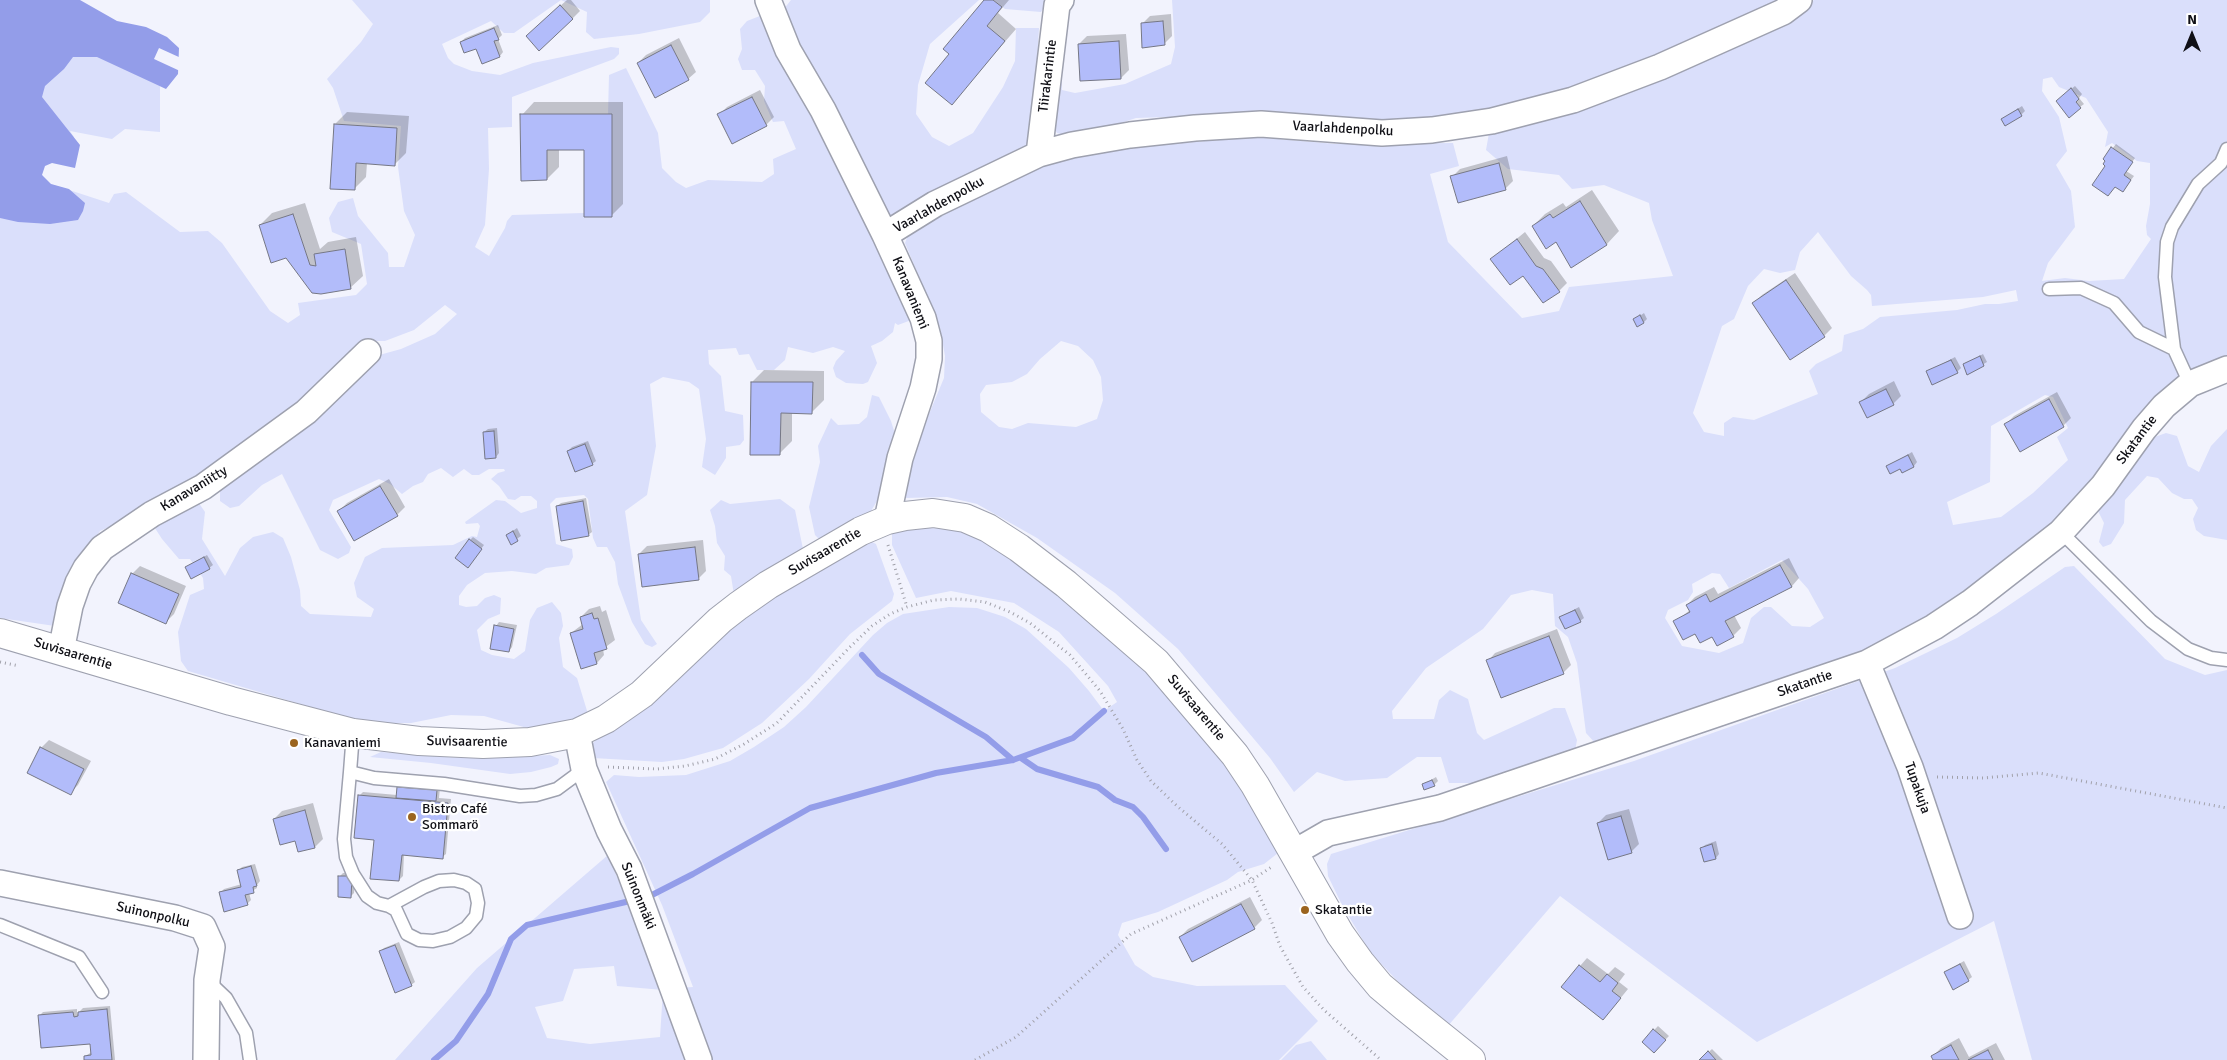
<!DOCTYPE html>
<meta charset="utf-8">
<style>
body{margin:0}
#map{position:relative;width:2227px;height:1060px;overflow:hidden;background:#f2f3fd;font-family:Signika,sans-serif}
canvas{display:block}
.north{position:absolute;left:2167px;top:10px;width:50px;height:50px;-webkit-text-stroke:4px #fff;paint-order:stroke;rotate:0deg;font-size:14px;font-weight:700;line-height:20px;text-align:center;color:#101016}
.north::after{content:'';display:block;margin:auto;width:18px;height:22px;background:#101016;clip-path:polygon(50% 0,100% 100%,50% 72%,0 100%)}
</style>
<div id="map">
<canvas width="2227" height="1060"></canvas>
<div class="north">N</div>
</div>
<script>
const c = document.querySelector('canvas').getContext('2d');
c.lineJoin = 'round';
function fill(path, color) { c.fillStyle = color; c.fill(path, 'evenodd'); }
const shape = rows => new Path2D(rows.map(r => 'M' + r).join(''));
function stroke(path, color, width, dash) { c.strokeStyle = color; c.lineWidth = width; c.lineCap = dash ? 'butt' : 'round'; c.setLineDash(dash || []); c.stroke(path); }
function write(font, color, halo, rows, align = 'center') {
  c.font = font + ' Signika,sans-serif'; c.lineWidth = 4.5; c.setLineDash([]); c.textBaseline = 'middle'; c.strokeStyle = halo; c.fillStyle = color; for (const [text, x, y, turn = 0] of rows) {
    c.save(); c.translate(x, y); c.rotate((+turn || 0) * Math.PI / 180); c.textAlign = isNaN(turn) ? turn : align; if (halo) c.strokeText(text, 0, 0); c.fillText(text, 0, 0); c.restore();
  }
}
fill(shape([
 [352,0,710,0,710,12,700,22,639,34,594,39,586,32,587,12,561,0,514,33,504,33,491,21,442,44,448,58,454,64,472,71,500,75,533,63,611,47,619,48,619,54,614,59,512,97,512,127,488,128,489,169,485,225,475,247,489,256,505,228,507,221,512,215,584,213,584,217,612,217,612,114,608,114,609,75,626,68,658,133,662,168,676,182,686,188,708,180,762,182,774,174,773,159,796,149,784,121,773,122,764,101,765,86,755,70,742,70,738,59,742,49,740,29,747,21,765,14,914,319,898,325,895,323,893,332,882,341,871,346,877,363,868,382,863,384,846,383,836,377,833,368,836,361,845,351,833,347,813,353,788,347,785,360,774,370,757,370,749,354,739,355,736,348,708,350,709,364,721,376,725,411,743,415,744,440,740,445,726,447,726,458,715,475,702,467,706,439,699,389,689,382,663,377,650,384,656,446,647,495,625,511,641,620,657,644,652,647,645,644,632,622,618,584,615,562,607,547,597,547,593,538,588,499,584,495,556,498,550,504,556,544,572,549,573,557,569,565,546,568,536,574,512,571,485,573,467,585,459,596,459,605,466,607,477,606,485,598,494,595,501,598,500,614,488,619,477,630,481,650,492,655,514,659,525,651,530,620,537,608,552,602,561,613,563,626,559,638,563,667,577,678,588,714,586,717,531,729,484,716,451,715,411,723,381,723,341,716,188,671,181,661,178,632,190,595,204,589,203,578,190,559,179,559,162,539,151,522,194,496,205,512,202,539,225,576,240,548,253,537,273,532,283,538,291,557,300,590,301,606,310,614,371,617,374,609,357,597,354,583,365,557,382,548,453,545,472,536,477,537,480,526,478,523,466,524,465,522,496,500,505,501,521,513,537,508,537,501,531,496,521,496,515,500,508,499,499,486,491,479,498,473,505,471,504,469,489,469,479,475,472,475,464,469,453,477,441,468,428,474,423,482,413,486,402,494,390,484,379,479,333,500,329,510,351,547,349,553,338,559,320,550,282,474,262,485,239,506,230,508,220,501,220,490,372,357,401,349,435,334,457,314,445,305,414,330,385,341,362,341,339,361,309,395,175,497,100,531,74,569,55,626,0,618,0,193,42,175,51,184,109,203,114,194,126,192,180,232,208,231,222,243,270,311,288,323,300,315,298,303,356,295,367,284,361,244,332,232,329,218,338,202,353,198,358,216,388,253,389,267,404,267,415,235,404,211,398,167,401,126,344,121,333,88,327,79,361,42,373,24],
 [791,0,979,0,930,44,918,85,916,114,932,137,949,146,973,133,1003,87,1015,61,1016,28,1039,28,1032,146,890,220,833,116,783,10],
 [994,0,1049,0,1041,12,1005,9],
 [1172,0,1786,0,1624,75,1512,108,1434,121,1333,121,1260,114,1136,118,1075,138,1057,133,1050,120,1061,64,1062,90,1075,93,1125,84,1171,64,1175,47],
 [1814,0,2227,0,2227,358,2100,483,1959,604,1864,656,1596,744,1586,733,1577,663,1568,637,1555,626,1553,594,1532,590,1511,595,1483,629,1426,668,1392,711,1393,719,1434,719,1439,700,1450,690,1468,699,1477,733,1484,740,1554,708,1565,708,1577,740,1575,751,1478,783,1449,783,1441,757,1417,757,1387,778,1345,781,1317,772,1294,792,1270,758,1178,649,1115,593,1037,538,977,504,947,497,905,498,903,494,912,455,944,378,945,356,940,328,905,243,908,235,1037,163,1147,146,1254,137,1336,144,1453,143,1459,166,1430,174,1448,242,1522,318,1559,311,1569,287,1673,276,1652,220,1649,203,1604,185,1572,189,1559,175,1508,169,1486,150,1489,133,1796,13],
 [2052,77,2059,87,2086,98,2108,132,2105,147,2112,143,2137,161,2150,163,2150,204,2146,226,2147,235,2151,239,2124,279,2089,281,2065,278,2042,281,2048,263,2075,227,2071,191,2056,165,2067,151,2059,117,2042,91,2043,79],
 [1818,232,1851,276,1867,290,1871,295,1872,306,1983,297,2016,290,2018,301,1999,304,1985,304,1957,310,1880,317,1863,329,1844,335,1842,351,1816,364,1809,371,1818,394,1754,420,1733,417,1724,423,1724,436,1704,432,1693,413,1722,326,1734,319,1748,286,1764,269,1780,273,1795,270,1800,252],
 [1061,341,1078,346,1093,360,1101,377,1103,400,1097,419,1076,427,1028,423,1012,429,999,427,981,412,980,394,986,385,1012,382,1027,374,1040,359],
 [2045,395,2053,397,2068,428,2057,437,2068,460,2033,493,2001,517,1953,525,1947,502,1990,482,1991,426],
 [1782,560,1808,589,1824,618,1810,627,1792,626,1771,607,1764,607,1751,618,1743,643,1719,653,1682,646,1665,618,1668,610,1688,600,1693,592,1692,584,1712,573,1720,574,1729,588],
 [0,11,160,85,160,132,125,129,112,139,70,131,74,137,66,159],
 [872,395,879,397,891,421,896,437,880,496,871,511,827,537,819,539,815,535,809,507,820,462,818,446,831,418,838,425,859,424,867,417],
 [2227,429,2227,540,2204,536,2196,530,2193,519,2198,508,2192,499,2184,499,2172,493,2158,478,2147,476,2125,500,2124,523,2111,544,2103,547,2099,542,2104,523,2098,511,2149,439,2166,433,2177,436,2188,466,2199,472,2211,446],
 [780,499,795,510,803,549,734,595,731,576,724,570,725,556,717,543,715,526,710,510,721,500,730,504],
 [914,527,961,530,989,542,1017,561,1148,671,1226,764,1276,843,1278,853,1264,864,1238,872,1227,880,1158,912,1122,923,1118,935,1135,965,1153,977,1197,986,1285,985,1318,1021,1279,1060,395,1060,477,968,608,855,663,989,693,987,662,905,606,782,614,775,639,777,686,775,730,761,754,747,784,727,806,707,873,635,887,623,903,614,949,607,977,608,1005,617,1026,629,1069,668,1089,691,1104,711,1117,702,1108,686,1059,632,1014,603,951,591,916,598,892,545,892,531],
 [614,966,617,986,663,990,660,1037,590,1044,547,1038,535,1007,563,1001,574,969],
 [872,542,876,544,894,594,892,601,850,634,809,679,762,723,723,748,684,759,662,762,593,758,591,745,596,740,637,715,748,614,791,586],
 [2074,566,2165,659,2205,675,2227,670,2227,1060,2032,1060,1994,921,1757,1042,1560,896,1447,1027,1424,1009,1370,952,1342,905,1328,876,1327,864,1331,854,1634,761,1895,668,1957,638,1996,614,2065,567],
 [381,752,460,758,496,758,550,755,559,759,558,764,551,767,531,772,510,774,431,763,370,757],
 [1311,1041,1327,1060,1281,1060,1296,1045]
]), '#dadffb');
fill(shape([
 [0,0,80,0,117,21,146,27,167,37,179,48,178,74,166,89,97,57,73,57,64,69,45,86,42,97,80,145,75,168,52,163,45,166,42,175,51,184,69,189,85,203,83,211,78,220,50,224,18,222,0,218]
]), '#939de9');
fill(shape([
 [159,48,181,58,180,71,154,59]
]), '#f2f3fd');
fill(shape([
 [567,0,571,0,580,11,572,19,535,28],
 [985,0,1009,0,998,13,1016,29,951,104,951,54],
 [1171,14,1172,36,1164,44,1142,24,1150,16],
 [498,25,502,35,498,39,503,52,500,56,483,63,476,47,461,42,465,38],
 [1126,34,1129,70,1121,78,1079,44,1087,36],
 [679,38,696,72,688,79,638,63,646,55],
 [2075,86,2082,94,2079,98,2084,104,2080,107,2061,97],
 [760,90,774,117,766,125,719,115,727,107],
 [534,102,623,102,623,204,611,216,585,148,559,148,559,167,547,179,522,115],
 [2022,106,2025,111,2021,115,2002,119],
 [347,112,409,116,406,153,394,165,367,163,366,177,354,189,335,124],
 [2116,144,2135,158,2126,171,2134,176,2126,187,2116,186,2108,195,2107,165,2104,159],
 [1507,156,1513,181,1505,189,1452,177,1460,169],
 [1592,190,1619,231,1607,244,1572,266,1556,241,1533,226,1545,214,1563,203,1566,207],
 [305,203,320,249,328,242,356,237,363,276,350,288,286,257,260,225,272,213],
 [1525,232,1544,258,1551,261,1567,283,1559,291,1492,259],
 [1795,273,1832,328,1824,336,1754,303,1762,295],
 [1644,313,1647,319,1644,322,1634,320],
 [1983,354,1987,362,1968,373,1964,365],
 [1955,357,1961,368,1957,372,1927,372],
 [764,370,824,371,824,400,812,412,792,412,792,441,780,453,752,382],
 [1894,381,1901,396,1893,404,1868,416,1861,402,1869,394],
 [2057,392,2071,418,2063,426,2006,424,2014,416],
 [497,428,499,453,496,457,484,432,488,429],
 [588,441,596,461,592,464,568,451,572,447],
 [1912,452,1917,462,1914,466,1901,468,1888,466],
 [389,479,405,507,397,515,339,511,347,503],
 [586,498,592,532,588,535,557,506,561,503],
 [517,528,521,536,511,543,507,535],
 [473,537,484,545,471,562,470,540],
 [703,540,706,571,698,579,639,554,647,546],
 [207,555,213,565,209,568,186,567],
 [1789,558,1799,578,1792,586,1734,615,1741,628,1733,636,1696,632,1675,622,1690,610,1687,605,1695,597,1714,587,1718,594],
 [140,566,186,586,174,614,166,622,132,574],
 [600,606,602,612,606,610,615,640,603,649,604,655,597,663,571,633,583,624,581,617,589,609],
 [1579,607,1584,618,1580,621,1560,617],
 [499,622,517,625,512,647,509,651,496,626],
 [1557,629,1571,665,1563,673,1488,661,1495,653],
 [49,740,91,761,78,785,70,793,41,748],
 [1436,777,1438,781,1434,785,1424,784],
 [402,784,440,787,439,798,451,799,446,854,442,857,404,854,403,876,399,880,375,839,359,796,363,792,397,795,398,788],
 [313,803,323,839,315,847,299,851,296,839,274,819,282,811],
 [1629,809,1639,844,1631,852,1598,823,1606,815],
 [1716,841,1719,854,1716,858,1705,861,1702,848,1705,845],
 [255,864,260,881,257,885,257,888,249,893,251,900,247,904,220,893,224,889,242,884,238,871,242,867],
 [343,873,355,873,354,893,350,897,340,876],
 [1250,897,1262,920,1254,928,1180,937,1188,929],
 [399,942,415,982,411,985,381,951,384,948],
 [1587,958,1608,974,1615,967,1625,974,1619,982,1628,989,1610,1011,1580,966],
 [1964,961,1972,977,1968,980,1945,972],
 [110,1006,115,1060,86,1060,85,1056,92,1052,91,1042,40,1015,43,1012,77,1009,77,1014,83,1008],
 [1658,1026,1669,1036,1654,1051,1643,1042],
 [1959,1038,1969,1057,1996,1043,2005,1060,1935,1060,1933,1056,1941,1048],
 [1712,1049,1723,1060,1700,1060]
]), '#0003');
stroke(shape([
 [862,655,879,674,986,737,1013,760],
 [1021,758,1037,769,1098,787,1115,800,1133,807,1143,817,1166,849],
 [650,896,693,874,810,808,936,773,1013,760,1073,738,1104,711],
 [434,1060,456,1041,488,994,511,939,527,925,630,901]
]), '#939de9', 6);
const building = shape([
 [984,0,993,0,1002,7,987,26,1005,41,952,105,925,83,949,54,943,49,984,0],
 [560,5,573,19,539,51,526,36,560,5],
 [1163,21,1165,45,1142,48,1141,23,1163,21],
 [494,28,499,40,494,41,500,57,482,64,476,49,464,53,460,42,494,28],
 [1119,41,1121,79,1080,81,1078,44,1119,41],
 [671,45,689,80,655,98,637,63,671,45],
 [2071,88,2079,99,2076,102,2081,108,2069,118,2056,101,2071,88],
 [752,97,767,126,732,144,717,114,752,97],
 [2018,109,2022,116,2005,126,2001,119,2018,109],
 [520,114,612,114,612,217,584,217,584,150,547,150,547,180,521,181,520,114],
 [334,124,397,128,395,166,356,163,355,190,330,189,334,124],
 [2111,147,2133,162,2124,175,2131,180,2123,192,2115,187,2108,196,2092,185,2105,166,2103,164,2105,161,2103,159,2111,147],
 [1499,163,1506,190,1458,203,1450,176,1499,163],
 [1580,201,1607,245,1571,268,1556,242,1546,249,1532,226,1550,214,1553,218,1580,201],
 [293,214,310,265,316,266,314,254,345,249,351,289,321,294,312,293,286,258,271,263,259,225,293,214],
 [1517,239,1536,266,1543,269,1560,292,1543,303,1523,276,1510,285,1490,259,1517,239],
 [1786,280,1825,337,1790,360,1752,303,1786,280],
 [1640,315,1644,323,1637,327,1633,319,1640,315],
 [1980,356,1984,366,1967,375,1963,364,1980,356],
 [1951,360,1958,373,1932,385,1926,371,1951,360],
 [751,382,813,382,812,414,781,413,780,455,750,455,751,382],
 [1886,389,1894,405,1867,418,1859,402,1886,389],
 [2049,399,2064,427,2020,452,2004,424,2049,399],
 [494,431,496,458,485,459,483,432,494,431],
 [585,444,593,465,575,472,567,451,585,444],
 [1908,455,1914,467,1902,473,1900,469,1890,474,1886,466,1908,455],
 [380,486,398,516,354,541,337,511,380,486],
 [583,501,589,536,561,541,556,506,583,501],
 [513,531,518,541,511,545,506,535,513,531],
 [469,539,482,549,468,568,455,558,469,539],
 [695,547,699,580,642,587,638,554,695,547],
 [204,557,210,569,191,579,185,567,204,557],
 [1780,565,1792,587,1725,621,1734,637,1717,646,1712,637,1700,643,1695,634,1683,640,1673,621,1690,612,1686,605,1706,594,1710,602,1780,565],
 [131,573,179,594,166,624,118,603,131,573],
 [1575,610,1581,622,1565,629,1559,617,1575,610],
 [592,613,594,619,598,618,607,649,594,653,597,664,581,669,570,633,583,629,580,617,592,613],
 [494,625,514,629,509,652,490,649,494,625],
 [1549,636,1564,674,1501,698,1486,660,1549,636],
 [40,747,84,769,71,795,27,773,40,747],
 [1432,780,1435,786,1424,790,1422,784,1432,780],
 [397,787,437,790,436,801,396,798,397,787],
 [358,795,448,803,443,859,402,855,399,881,370,879,374,840,354,838,358,795],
 [305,810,315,848,298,852,295,841,280,845,273,819,305,810],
 [1621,816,1632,853,1608,860,1597,823,1621,816],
 [1712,844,1716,859,1704,862,1700,848,1712,844],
 [251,866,257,886,253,887,254,893,245,895,248,905,224,912,219,892,241,887,237,870,251,866],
 [338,876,352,876,351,898,338,897,338,876],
 [1241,904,1255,929,1192,962,1179,937,1241,904],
 [395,945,412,986,395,993,379,951,395,945],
 [1960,964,1969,981,1953,990,1944,972,1960,964],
 [1579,965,1600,982,1607,974,1618,983,1612,991,1621,998,1603,1020,1561,987,1579,965],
 [107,1009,112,1060,84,1060,84,1056,91,1055,90,1044,41,1048,38,1015,73,1012,74,1017,78,1016,78,1012,107,1009],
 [1653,1029,1666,1040,1654,1053,1642,1042,1653,1029],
 [1951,1045,1959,1060,1933,1060,1931,1056,1951,1045],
 [1988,1050,1993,1060,1968,1060,1988,1050],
 [1708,1051,1716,1060,1699,1060,1708,1051]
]);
fill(building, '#b2bcfa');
stroke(building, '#757785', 1);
const service = shape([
 [2049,289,2081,288,2114,303,2139,332,2174,349,2190,384],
 [2174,349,2165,277,2167,242,2172,227,2198,184,2221,163,2227,149],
 [2061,532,2151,621,2188,649,2211,658,2227,660],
 [353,733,350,772,374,778,444,784,520,796,536,795,557,789,584,769],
 [350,772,344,839,346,857,353,874,367,896,377,903,389,906,396,910,407,934,419,940,433,941,450,937,466,928,476,916,478,903,475,889,466,883,454,880,439,881,424,887,389,906],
 [0,925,79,957,102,992],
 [207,980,226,998,246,1033,250,1060]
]);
const minor = shape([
 [768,0,788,50,823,110,885,235,923,318,929,341,929,359,923,388,900,458,887,520],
 [1039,154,1057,5,1061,0],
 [885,235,935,204,1039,154,1072,145,1130,135,1195,128,1261,124,1382,133,1432,130,1492,121,1573,100,1660,67,1783,12,1799,0],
 [61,651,70,606,78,583,86,568,102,548,152,514,203,487,306,412,368,352],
 [1867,663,1910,767,1960,916],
 [577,733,584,769,609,830,629,869,699,1060],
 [1295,852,1328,833,1440,808,1867,663,1934,627,1970,603,2061,532,2103,486,2144,429,2164,406,2190,384,2227,369],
 [0,883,175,918,203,927,212,947,207,980,206,1060]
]);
const tertiary = shape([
 [0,633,231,701,353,733,419,741,483,744,530,742,577,733,606,719,642,694,720,620,738,606,768,585,861,531,887,520,905,516,933,513,965,518,988,528,1019,548,1066,584,1156,662,1235,755,1255,785,1340,934,1360,962,1380,986,1405,1007,1471,1060]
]);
stroke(service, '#9ea1af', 15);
stroke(minor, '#9ea1af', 28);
stroke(tertiary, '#9ea1af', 30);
stroke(shape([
 [888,545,907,607],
 [0,662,19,666],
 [608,767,657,769,685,766,715,759,744,744,777,723,850,647,872,626,890,614,907,607,934,600,959,599,985,602,1010,612,1030,623,1070,655,1100,691,1123,729,1137,760,1151,781,1177,806,1222,844,1252,880,1272,923,1280,946,1303,987,1324,1010,1381,1060],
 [1937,777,1983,778,2039,773,2227,808],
 [975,1060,1016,1037,1131,934,1252,880,1273,866]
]), '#a1a1aa', 3, [1, 4]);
stroke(service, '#fff', 12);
stroke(minor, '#fff', 25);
stroke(tertiary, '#fff', 28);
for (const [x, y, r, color] of [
 [294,743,5,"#9b641f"],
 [412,817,5,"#9b641f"],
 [1305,910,5,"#9b641f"]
]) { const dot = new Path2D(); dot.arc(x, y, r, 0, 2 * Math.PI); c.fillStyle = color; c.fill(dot); stroke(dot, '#fff', 2); }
write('14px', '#101016', '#fff', [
 ["Tiirakarintie",1048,76,-83],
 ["Vaarlahdenpolku",1343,129,3],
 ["Vaarlahdenpolku",939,205,-29],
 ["Kanavaniemi",910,293,68],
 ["Skatantie",2137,440,-53],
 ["Kanavaniitty",194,489,-31],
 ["Suvisaarentie",825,552,-30],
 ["Suvisaarentie",73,654,17],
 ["Skatantie",1805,684,-19],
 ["Suvisaarentie",1196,708,50],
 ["Suvisaarentie",467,742,1],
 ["Tupakuja",1917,788,71],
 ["Suinonmäki",638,896,68],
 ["Suinonpolku",153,915,13]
]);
write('14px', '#101016', '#fff', [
 ["Kanavaniemi",304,743],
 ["Bistro Café",422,809],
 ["Sommarö",422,825],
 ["Skatantie",1315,910]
], 'left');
</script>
